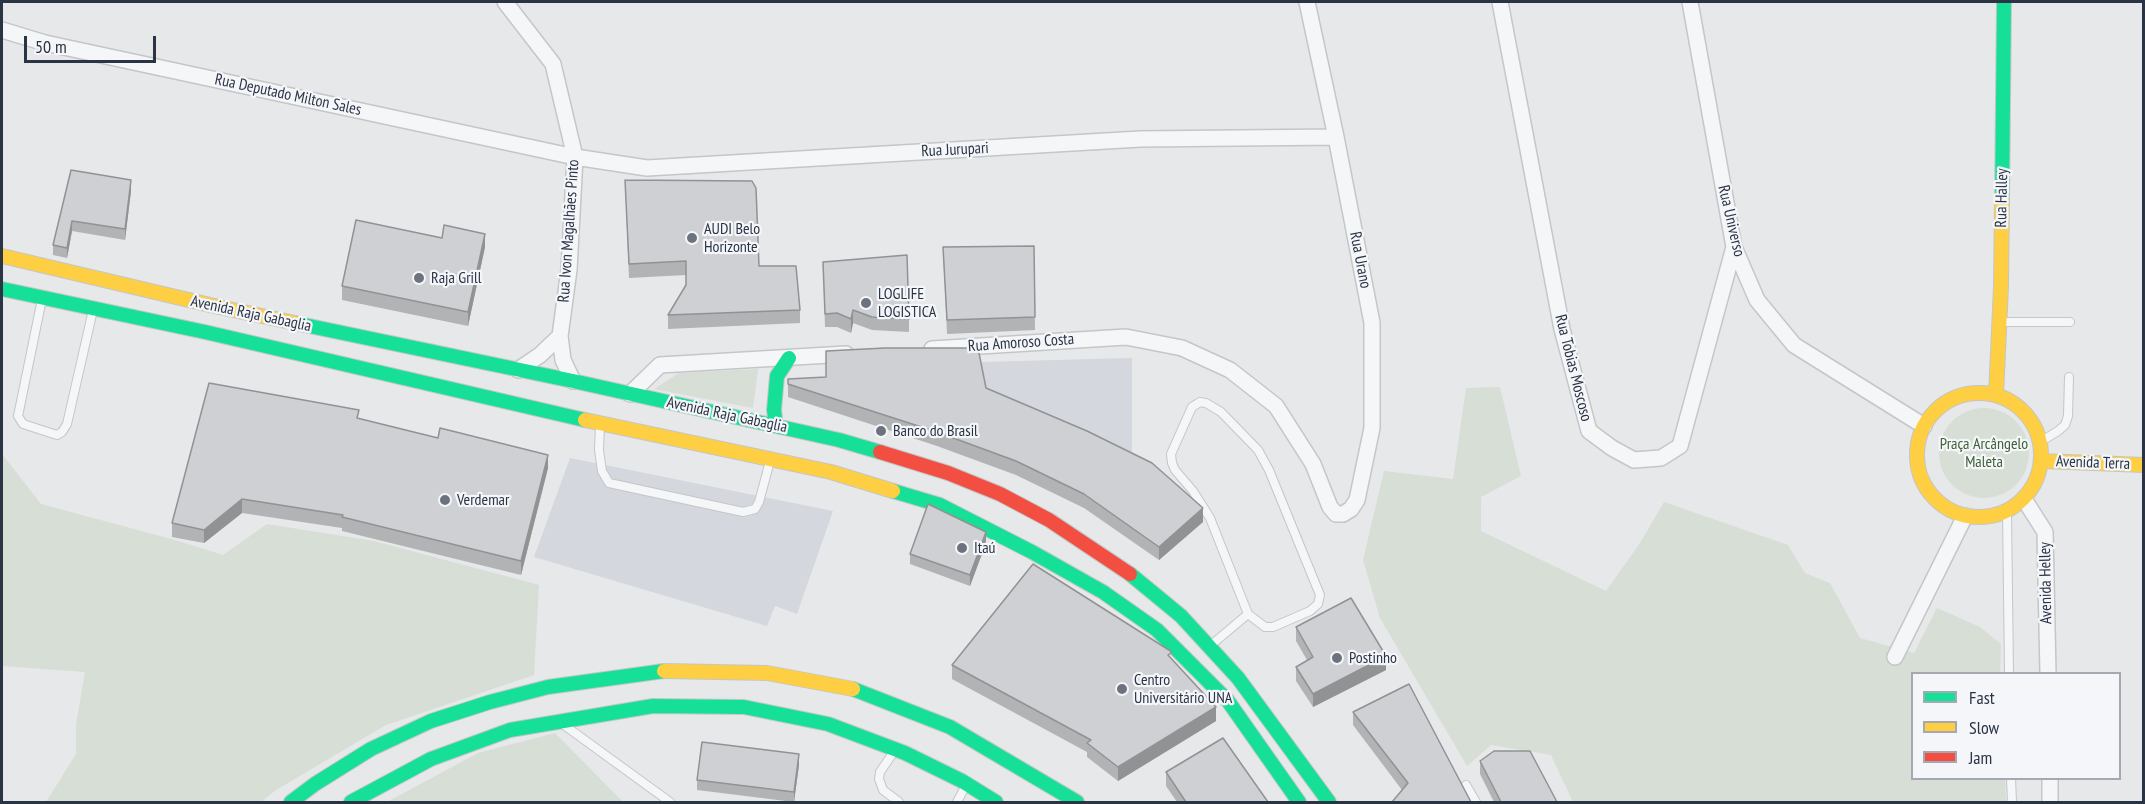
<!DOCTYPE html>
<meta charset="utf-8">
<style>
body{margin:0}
#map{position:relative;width:2145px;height:804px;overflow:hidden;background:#e6e8ea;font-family:"PT Sans Narrow",sans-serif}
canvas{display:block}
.frame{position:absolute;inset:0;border:3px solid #2b3445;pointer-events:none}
.legend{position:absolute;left:1911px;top:672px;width:210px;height:108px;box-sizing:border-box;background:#f4f6f9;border:2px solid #a4a8b1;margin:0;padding:8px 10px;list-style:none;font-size:18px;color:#2b3445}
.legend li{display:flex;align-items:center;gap:12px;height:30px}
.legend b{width:30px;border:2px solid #a4a8b1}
.scale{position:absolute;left:24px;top:36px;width:132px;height:27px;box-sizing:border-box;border:3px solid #2b3445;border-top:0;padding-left:8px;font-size:18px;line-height:21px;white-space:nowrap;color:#2b3445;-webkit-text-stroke:4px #f4f6f9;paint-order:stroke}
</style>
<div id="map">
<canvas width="2145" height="804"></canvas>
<div class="frame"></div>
<ul class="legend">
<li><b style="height:8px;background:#16e098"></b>Fast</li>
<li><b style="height:8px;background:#ffcf43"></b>Slow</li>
<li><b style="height:8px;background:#f24e42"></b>Jam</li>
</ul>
<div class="scale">50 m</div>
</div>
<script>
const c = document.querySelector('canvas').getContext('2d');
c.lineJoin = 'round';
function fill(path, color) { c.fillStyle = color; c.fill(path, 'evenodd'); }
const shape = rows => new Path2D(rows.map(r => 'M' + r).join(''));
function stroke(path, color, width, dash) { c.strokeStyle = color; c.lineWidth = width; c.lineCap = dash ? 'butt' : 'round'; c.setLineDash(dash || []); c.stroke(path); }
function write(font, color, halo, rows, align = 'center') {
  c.font = font + ' "PT Sans Narrow",sans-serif'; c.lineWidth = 4.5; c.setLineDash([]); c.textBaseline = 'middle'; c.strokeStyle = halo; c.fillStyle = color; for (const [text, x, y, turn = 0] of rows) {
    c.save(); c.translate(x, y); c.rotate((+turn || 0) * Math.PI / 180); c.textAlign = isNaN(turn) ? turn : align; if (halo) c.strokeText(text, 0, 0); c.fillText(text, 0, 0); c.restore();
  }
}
fill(shape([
 [1132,358,1132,464,988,400,981,362],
 [570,458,833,511,797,614,775,606,767,626,534,557]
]), '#d4d7dd');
fill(shape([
 [758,369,753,408,654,389,679,373],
 [1500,387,1521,476,1481,497,1481,531,1606,591,1640,543,1664,502,1788,545,1805,573,1830,583,1860,638,1914,653,1937,608,1980,627,2001,644,2000,673,1912,674,1912,778,2005,779,2006,802,1573,802,1551,755,1491,745,1467,766,1380,618,1363,560,1384,471,1453,479,1466,388],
 '1939 453a45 45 0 1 1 90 0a45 45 0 1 1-90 0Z',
 [2,454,41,504,175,540,223,555,267,524,374,541,539,585,534,675,386,725,276,790,261,802,46,802,76,754,76,724,85,672,2,666],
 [555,733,623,802,387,802,478,753]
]), '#d6ded6');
const lane = shape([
 [42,299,18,416,23,424,57,435,62,432,67,424,93,310],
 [2001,322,2070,322],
 [1200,402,1206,403,1221,412,1258,450,1269,470,1320,595,1318,604,1310,611,1273,627,1265,627,1248,614,1210,518,1193,491,1175,470,1172,463,1171,454,1192,407,1200,402],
 [600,425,599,450,602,471,609,483,743,512,755,509,759,502,770,461],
 [2040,442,2058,431,2065,425,2068,416,2069,377],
 [2007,511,2009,674],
 [1210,646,1248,614],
 [564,725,670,802],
 [895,750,880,772,879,779,883,790,899,802],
 [2011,778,2012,802],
 [1466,785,1476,802],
 [957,802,966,785]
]);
const street = shape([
 [505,2,553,64,575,157,569,270,560,336,563,360,573,381],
 [1500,2,1562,329,1589,431,1612,448,1634,460,1661,458,1680,446,1734,247],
 [1690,2,1734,247,1757,300,1794,345,1924,426],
 [2,30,45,43,575,157,647,168,1140,139,1336,137],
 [932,349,1126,337,1182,348,1230,370,1276,406,1313,464,1330,507,1336,514,1343,514,1351,509,1357,500,1372,428,1372,323,1336,137,1307,2],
 [518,370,540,355,560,336],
 [630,394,660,365,846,354],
 [2024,499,2045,532,2048,674],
 [1895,657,1965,516],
 [2050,778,2050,802]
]);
const fast = shape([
 [2002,200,2004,2],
 [2,289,205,332,585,420],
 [295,323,573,381,839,440,880,452],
 [776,426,774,410,777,376,789,358],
 [893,491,940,505,1032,552,1103,592,1157,630,1228,701,1299,802],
 [1130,574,1181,616,1238,678,1329,802],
 [853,689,950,727,1077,802],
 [291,802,315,784,371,749,431,721,490,702,548,687,664,671],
 [351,802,431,759,510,730,653,706,744,707,828,724,905,753,962,781,996,802]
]);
const slow = shape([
 [2,256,210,305,295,323],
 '1917 455a62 62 0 1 1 124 0a62 62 0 1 1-124 0Z',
 [1996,395,2001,287,2002,200],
 [585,420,831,472,893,491],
 [2042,461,2144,465],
 [664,671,767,673,853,689]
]);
const jam = shape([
 [880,452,948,473,1000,494,1049,520,1130,574]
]);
stroke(lane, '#c4c6c8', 10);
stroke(street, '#c4c6c8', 18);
stroke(fast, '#c4c6c8', 16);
stroke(slow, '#c4c6c8', 16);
stroke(jam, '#c4c6c8', 16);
stroke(lane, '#f5f6f7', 8);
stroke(street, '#f5f6f7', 15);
stroke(fast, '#16e098', 14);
stroke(slow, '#ffcf43', 14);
stroke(jam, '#f24e42', 14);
fill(shape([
 [71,170,131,191,125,240,72,231,67,258,53,255,53,245],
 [625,180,759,266,800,310,800,323,668,329,668,315,686,285,686,275,629,278],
 [1034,246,1035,330,947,334,943,247],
 [485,247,468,326,342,300,342,286],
 [823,262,909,319,909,332,872,330,853,323,851,333,837,327,825,327],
 [788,384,986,388,1203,522,1159,560,1084,508,1016,475,937,446,788,397],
 [359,419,548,468,521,575,342,531,342,528,242,513,204,543,172,537,172,523],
 [986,543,970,586,910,564,910,554],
 [1296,627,1386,670,1313,707,1296,681,1296,667,1307,660,1296,641],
 [1172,659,1216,721,1118,781,1087,757,1087,752,952,679,952,665],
 [1353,712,1471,802,1402,790,1353,725],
 [1480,761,1557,802,1494,802,1480,774],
 [799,765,794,802,697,790,697,780],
 [1166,772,1268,802,1177,802,1166,786]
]), '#b1b3b5');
fill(shape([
 [131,180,131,191,125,240,125,229],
 [72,221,72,231,67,258,67,248],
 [485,234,485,247,468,326,468,312],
 [853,310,853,323,851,333,851,319],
 [548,455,548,468,521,575,521,561],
 [242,499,242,513,204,543,204,530],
 [1203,508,1203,522,1159,560,1159,547],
 [986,532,986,543,970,586,970,575],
 [1386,656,1386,670,1313,707,1313,694],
 [1216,707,1216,721,1118,781,1118,767],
 [799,754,799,765,794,802,794,792]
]), '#909294');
const building = shape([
 [71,170,131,180,125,229,72,221,67,248,53,245,71,170],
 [625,180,752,181,756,188,759,266,796,266,800,310,668,315,686,285,686,261,629,264,625,180],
 [356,220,442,238,444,225,485,234,468,312,342,286,356,220],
 [1034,246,1035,317,947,320,943,247,1034,246],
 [907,255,909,319,872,317,853,310,851,319,837,313,825,314,823,262,907,255],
 [885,348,978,348,986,388,1087,431,1152,463,1203,508,1159,547,1084,494,1016,461,937,432,788,384,788,379,826,377,826,351,885,348],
 [209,383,359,410,357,418,438,438,440,428,548,455,521,561,342,517,343,515,242,499,204,530,172,523,209,383],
 [928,504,986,532,970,575,910,554,928,504],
 [1033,564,1172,652,1168,655,1216,707,1118,767,1087,743,1091,740,952,665,1033,564],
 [1351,598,1386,656,1313,694,1296,667,1313,657,1296,627,1351,598],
 [1409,684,1471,802,1392,802,1408,783,1353,712,1409,684],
 [1223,738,1268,802,1186,802,1166,772,1223,738],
 [702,742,799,754,794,792,697,780,702,742],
 [1494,751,1530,751,1557,802,1501,802,1480,761,1494,751]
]);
fill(building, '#ced0d3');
stroke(building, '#909294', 1.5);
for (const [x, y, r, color] of [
 [692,238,6,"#6c737f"],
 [419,278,6,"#6c737f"],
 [866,303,6,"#6c737f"],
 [881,431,6,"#6c737f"],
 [445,500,6,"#6c737f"],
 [962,548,6,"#6c737f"],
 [1337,658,6,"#6c737f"],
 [1122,689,6,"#6c737f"]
]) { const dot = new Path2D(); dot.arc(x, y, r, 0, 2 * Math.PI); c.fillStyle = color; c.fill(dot); stroke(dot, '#f4f6f9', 2); }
write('16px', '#2b3445', '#f4f6f9', [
 ["Rua Deputado Milton Sales",288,95,12],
 ["Rua Jurupari",955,150,-3],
 ["Rua Halley",2002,198,-89],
 ["Rua Universo",1731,221,77],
 ["Rua Ivon Magalhães Pinto",569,231,-86],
 ["Rua Urano",1360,260,79],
 ["Avenida Raja Gabaglia",251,314,12],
 ["Rua Amoroso Costa",1021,343,-4],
 ["Rua Tobias Moscoso",1573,368,76],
 ["Avenida Raja Gabaglia",727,415,12],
 ["Avenida Terra",2093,463,2],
 ["Avenida Helley",2046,583,-91]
]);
write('16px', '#2b3445', '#f4f6f9', [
 ["AUDI Belo",704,229],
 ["Horizonte",704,247],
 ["Raja Grill",431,278],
 ["LOGLIFE",878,294],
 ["LOGISTICA",878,312],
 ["Banco do Brasil",893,431],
 ["Verdemar",457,500],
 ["Itaú",974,548],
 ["Postinho",1349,658],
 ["Centro",1134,680],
 ["Universitário UNA",1134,698]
], 'left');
write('16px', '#3f6138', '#f4f6f9', [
 ["Praça Arcângelo",1984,444],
 ["Maleta",1984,462]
]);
</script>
